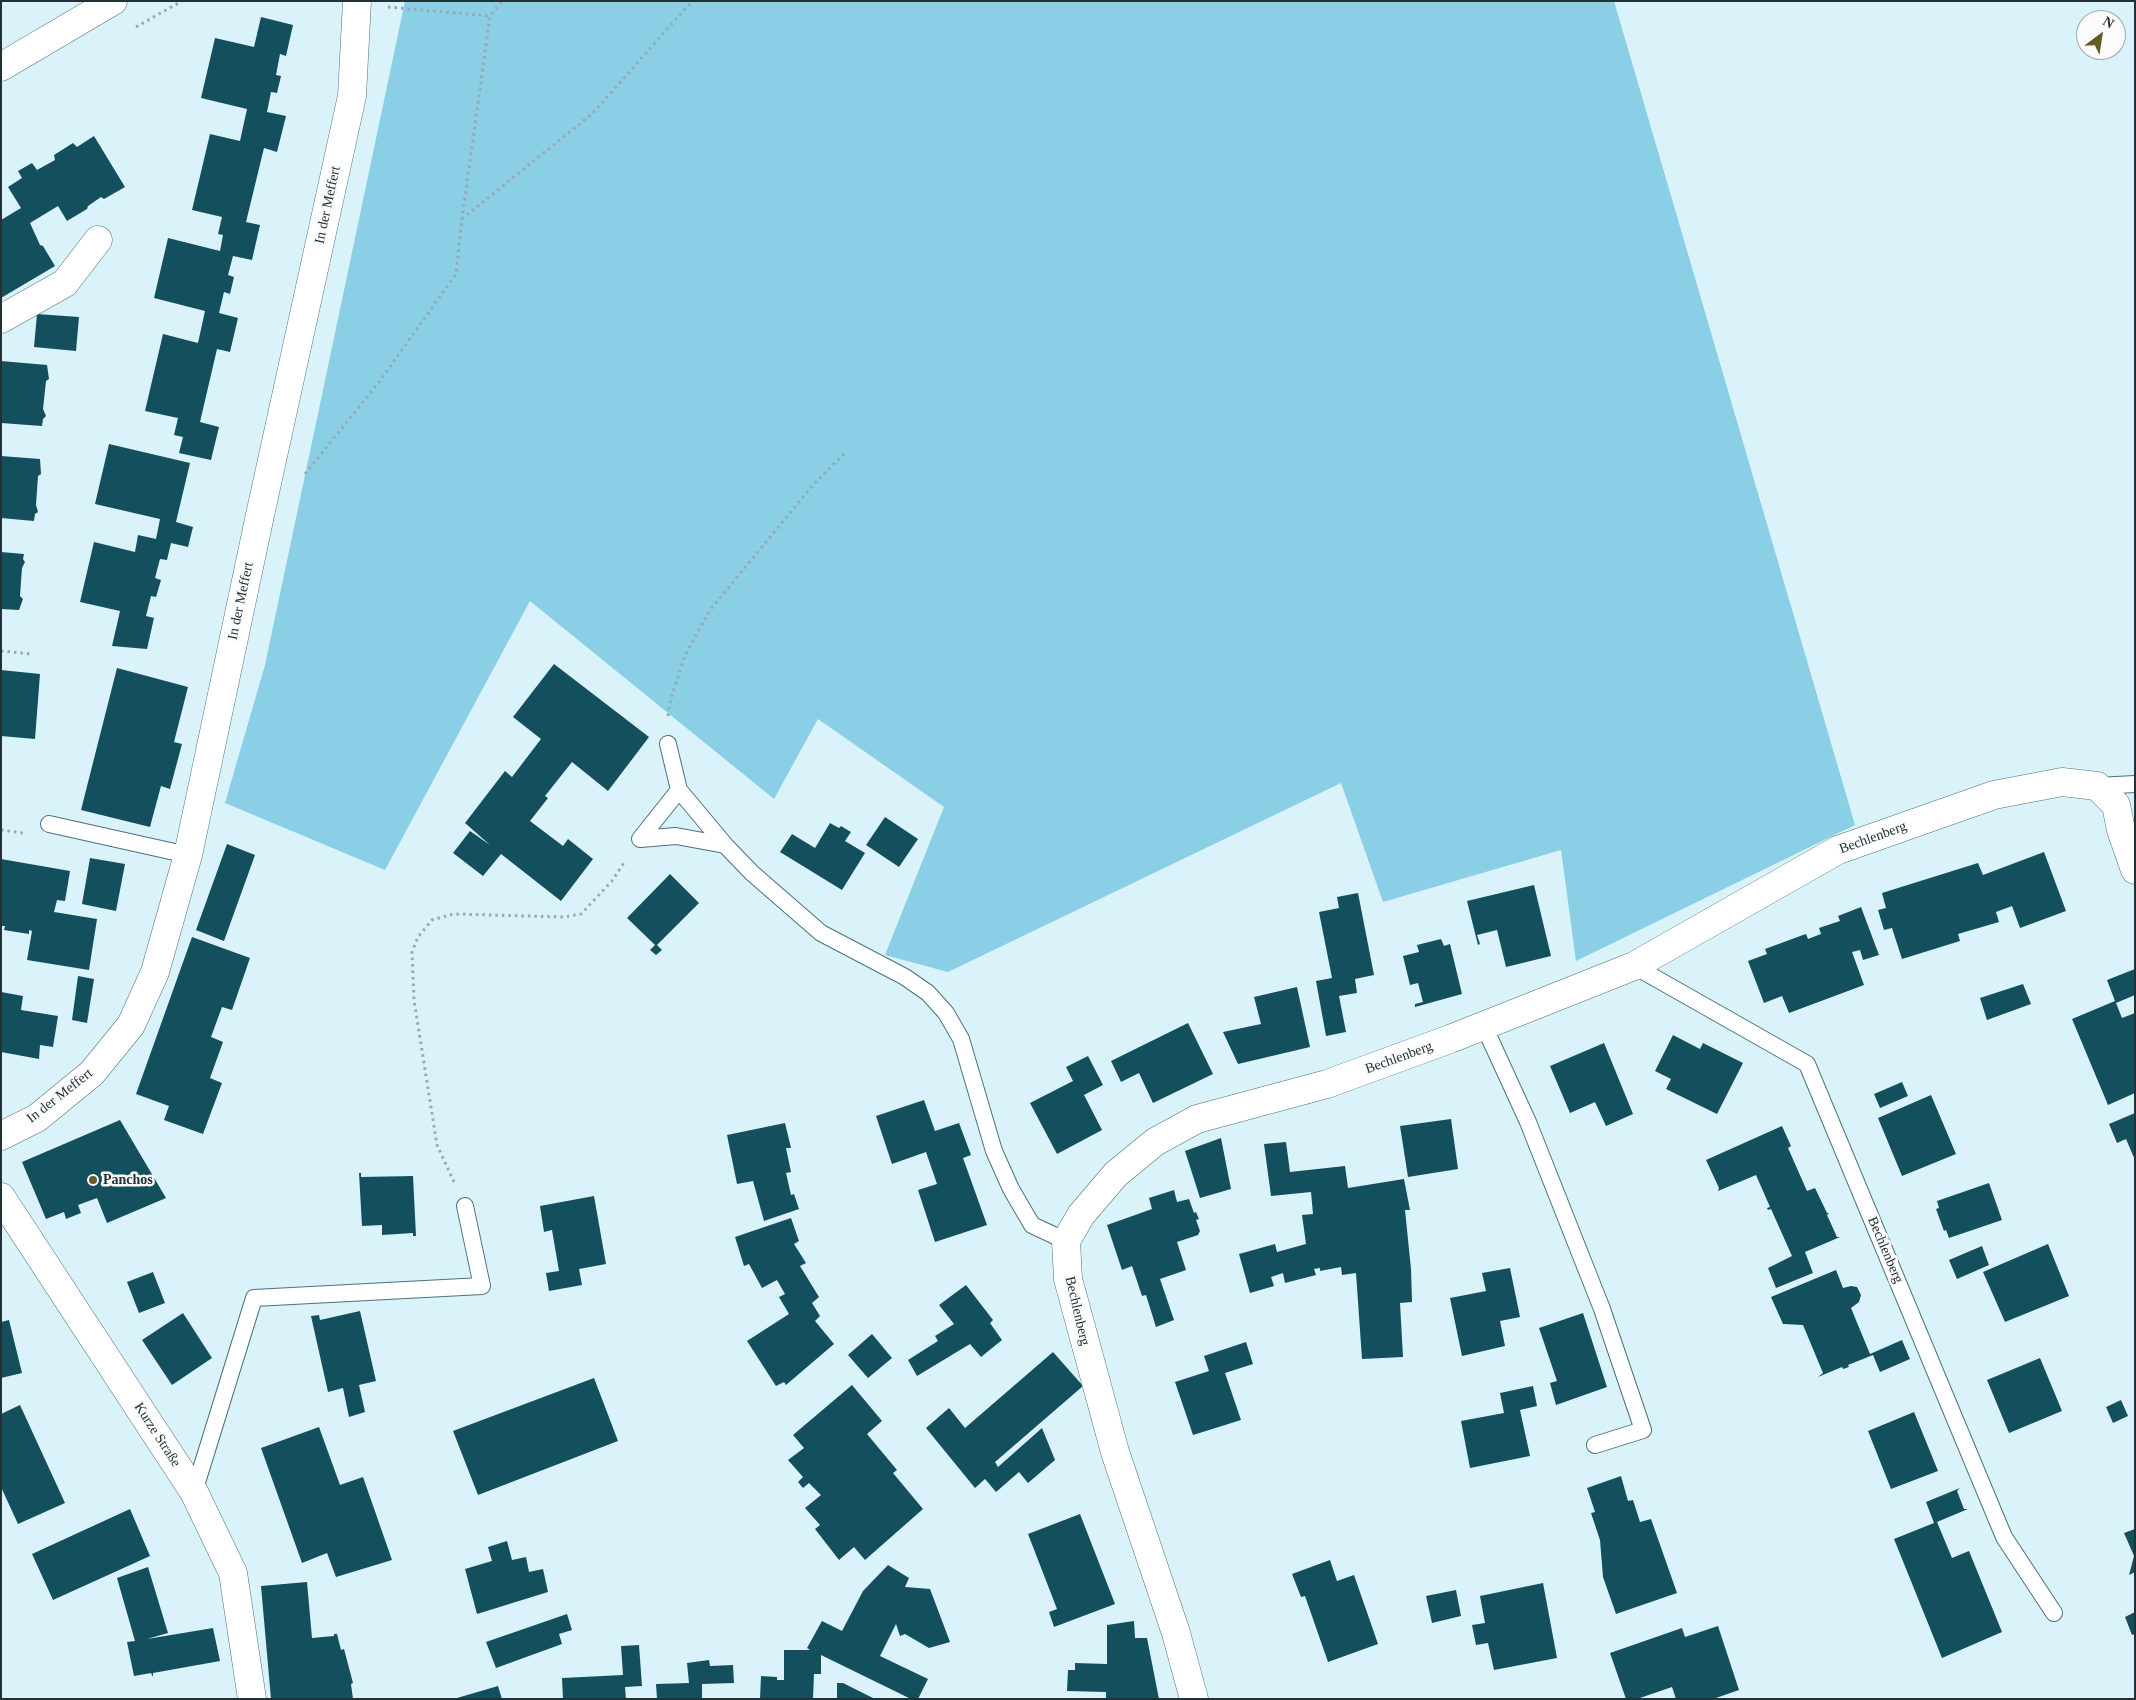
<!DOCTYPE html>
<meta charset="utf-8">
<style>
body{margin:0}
#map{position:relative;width:2136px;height:1700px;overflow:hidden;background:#daf3fb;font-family:"Times New Roman",serif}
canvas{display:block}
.frame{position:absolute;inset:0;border:2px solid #213136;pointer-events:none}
.north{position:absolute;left:2076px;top:10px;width:50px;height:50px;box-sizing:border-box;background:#fbfbfb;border:1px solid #a4aaac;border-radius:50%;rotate:31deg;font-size:14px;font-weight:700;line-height:20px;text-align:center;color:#213136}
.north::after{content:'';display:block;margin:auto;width:18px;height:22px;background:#675a27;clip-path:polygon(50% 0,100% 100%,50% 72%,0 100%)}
</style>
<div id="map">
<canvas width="2136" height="1700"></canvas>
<div class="frame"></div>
<div class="north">N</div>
</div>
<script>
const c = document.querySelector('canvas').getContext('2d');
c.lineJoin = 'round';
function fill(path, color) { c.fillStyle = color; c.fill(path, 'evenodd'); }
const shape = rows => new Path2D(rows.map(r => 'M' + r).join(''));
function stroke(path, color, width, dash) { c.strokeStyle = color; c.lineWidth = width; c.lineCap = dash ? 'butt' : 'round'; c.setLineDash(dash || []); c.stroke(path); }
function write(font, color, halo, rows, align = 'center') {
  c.font = font + ' "Times New Roman",serif'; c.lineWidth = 5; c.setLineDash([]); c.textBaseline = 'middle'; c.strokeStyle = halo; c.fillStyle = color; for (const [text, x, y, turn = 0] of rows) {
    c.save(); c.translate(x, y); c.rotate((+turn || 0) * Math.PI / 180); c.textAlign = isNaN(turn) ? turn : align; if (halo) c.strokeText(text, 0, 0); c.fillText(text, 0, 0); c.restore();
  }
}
fill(shape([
 [405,1,1614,1,1855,825,1576,961,1561,850,1383,902,1341,783,948,972,885,955,944,807,818,719,774,799,530,601,385,870,225,803,265,665]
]), '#8acfe5');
fill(shape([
 [261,17,293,25,286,56,280,54,276,75,281,76,277,93,271,92,267,112,286,116,277,152,264,148,246,222,260,225,252,260,233,256,228,275,234,277,230,294,224,292,219,313,238,318,230,352,217,349,200,422,219,427,211,460,179,453,183,437,174,435,178,418,145,411,163,334,198,343,205,311,154,298,168,238,220,251,223,235,218,234,222,217,192,210,210,134,240,141,247,109,201,98,215,38,254,47],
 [94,136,125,187,104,199,101,197,88,206,87,209,67,221,58,206,30,223,40,245,43,246,55,266,1,298,1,220,21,208,8,187,22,178,18,171,32,163,37,170,55,160,54,155,73,143,77,147],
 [37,314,79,317,76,351,34,347],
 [1,361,47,365,49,379,46,381,43,409,46,416,43,419,42,426,1,423],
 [109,444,190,463,176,522,193,527,188,547,171,543,167,560,160,559,155,578,161,580,156,597,151,596,146,616,154,618,147,649,112,646,120,611,80,602,94,542,135,552,138,535,156,539,160,519,95,504],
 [1,456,40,459,41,474,38,476,36,505,38,512,35,514,34,521,1,518],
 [1,552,24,554,23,559,25,562,22,568,20,596,23,599,19,610,1,609],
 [554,664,649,737,608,791,572,762,545,796,548,798,530,821,563,846,568,839,593,859,561,901,501,854,483,876,453,853,470,831,490,845,465,823,505,771,512,777,541,739,513,717],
 [117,668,188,687,174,742,182,744,170,789,161,786,150,827,81,810],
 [1,670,40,674,35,739,1,736],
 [885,817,918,839,899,867,866,845],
 [830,823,839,828,841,826,851,832,845,841,865,853,842,890,780,852,792,834,815,848],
 [227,844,255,855,224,941,196,930],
 [2044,852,2066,911,2020,928,2012,906,1996,912,1999,922,1958,934,1960,941,1902,959,1892,928,1884,930,1878,910,1886,908,1882,893,1978,863,1983,875],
 [90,858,125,864,116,911,82,904],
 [1,859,70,871,65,901,57,900,54,912,97,919,89,970,27,960,32,931,29,930,29,934,4,930,5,926,1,926],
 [670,874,699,903,657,945,662,950,656,955,650,950,655,945,627,918],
 [1534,885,1551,956,1506,967,1497,930,1477,935,1480,944,1478,945,1467,901],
 [1358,893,1374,975,1355,979,1357,993,1339,996,1346,1032,1326,1036,1316,981,1332,978,1319,912,1339,908,1337,897],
 [1861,907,1879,955,1863,960,1860,950,1852,952,1864,985,1789,1013,1782,996,1764,1003,1748,961,1767,954,1765,949,1803,935,1806,934,1808,939,1821,934,1819,928,1840,921,1838,916],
 [192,937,250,958,232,1010,222,1007,211,1037,223,1042,210,1078,222,1083,203,1134,164,1120,169,1106,136,1094],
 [1441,939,1444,946,1450,944,1462,994,1415,1007,1415,1004,1423,1002,1418,983,1410,985,1403,956,1419,952,1417,945],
 [2135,969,2135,995,2116,1003,2122,1018,2135,1013,2135,1093,2108,1105,2072,1019,2115,1001,2107,980],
 [78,976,94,979,87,1023,72,1020],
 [2023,984,2031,1004,1987,1020,1980,998],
 [1297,987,1310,1047,1238,1064,1223,1032,1261,1024,1254,997],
 [1,992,23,996,21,1010,58,1016,53,1047,40,1045,39,1059,1,1052],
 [1188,1023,1213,1074,1153,1103,1139,1073,1121,1082,1111,1061],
 [1673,1035,1700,1049,1703,1043,1743,1063,1717,1114,1666,1089,1671,1079,1655,1071],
 [1604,1043,1633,1114,1606,1126,1595,1102,1570,1113,1550,1066],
 [1088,1056,1103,1085,1084,1095,1102,1130,1057,1154,1030,1103,1073,1081,1066,1067],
 [1902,1082,1908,1096,1880,1108,1874,1094],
 [1931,1095,1956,1154,1902,1176,1878,1118],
 [924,1100,935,1131,959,1123,971,1155,963,1158,987,1225,935,1242,918,1190,937,1184,926,1152,892,1164,876,1116],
 [2135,1113,2135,1160,2126,1139,2117,1143,2109,1124],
 [1451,1119,1458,1169,1408,1177,1400,1126],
 [120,1120,166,1198,107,1223,97,1198,78,1205,81,1213,66,1219,64,1212,46,1219,22,1162],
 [785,1123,791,1148,786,1148,791,1172,786,1173,791,1195,794,1194,799,1209,764,1221,753,1181,737,1184,727,1135],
 [1782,1126,1791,1146,1788,1148,1807,1191,1815,1188,1827,1213,1829,1213,1827,1215,1837,1237,1840,1237,1805,1252,1813,1273,1776,1288,1768,1268,1792,1256,1771,1209,1768,1210,1767,1208,1770,1207,1756,1175,1718,1191,1719,1188,1706,1160],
 [1221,1138,1231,1189,1200,1198,1185,1151],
 [1286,1142,1290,1172,1345,1166,1348,1188,1404,1179,1410,1210,1405,1210,1411,1269,1412,1302,1400,1303,1403,1357,1362,1359,1356,1273,1342,1275,1341,1267,1320,1271,1320,1268,1314,1269,1316,1275,1285,1283,1283,1273,1271,1277,1274,1286,1250,1293,1239,1254,1275,1244,1277,1252,1306,1244,1302,1215,1313,1214,1311,1192,1271,1196,1264,1144],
 [359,1173,361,1173,361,1177,413,1176,416,1236,413,1236,413,1233,382,1235,382,1225,362,1226],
 [1989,1183,2002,1220,1949,1238,1946,1230,1944,1231,1936,1209,1939,1208,1937,1201],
 [1174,1190,1177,1202,1189,1199,1194,1213,1196,1212,1199,1219,1196,1220,1200,1231,1198,1235,1177,1242,1186,1270,1160,1279,1174,1320,1156,1327,1146,1295,1142,1296,1132,1266,1122,1270,1107,1225,1152,1209,1149,1198],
 [594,1196,606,1264,579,1269,582,1285,549,1291,546,1273,559,1271,552,1230,544,1232,540,1206],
 [791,1218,799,1241,794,1244,806,1263,800,1266,819,1297,812,1303,820,1316,815,1321,834,1344,786,1385,784,1382,776,1386,747,1341,789,1314,779,1297,785,1294,777,1280,762,1288,749,1264,744,1266,735,1237],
 [2048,1244,2069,1296,2005,1322,1983,1272],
 [1982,1246,1989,1265,1957,1279,1949,1260],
 [1510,1268,1520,1317,1500,1321,1505,1346,1462,1356,1450,1298,1486,1291,1482,1273],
 [1836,1270,1843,1288,1851,1286,1857,1287,1861,1295,1859,1302,1851,1308,1870,1354,1902,1340,1910,1359,1880,1372,1873,1355,1848,1365,1849,1367,1843,1369,1842,1367,1818,1377,1823,1373,1803,1325,1783,1324,1771,1297],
 [153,1272,165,1303,139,1313,127,1282],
 [966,1285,993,1320,990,1323,1002,1340,981,1357,970,1344,917,1376,908,1360,938,1341,935,1336,954,1324,939,1305],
 [360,1311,376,1381,359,1385,365,1412,349,1417,343,1388,328,1392,311,1316,319,1315,320,1320],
 [183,1313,212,1358,172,1385,142,1340],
 [1583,1313,1607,1387,1556,1405,1550,1383,1557,1381,1539,1328],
 [9,1320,22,1373,1,1378,1,1322],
 [872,1334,892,1358,868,1378,848,1355],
 [1246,1342,1253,1364,1225,1373,1241,1420,1193,1435,1175,1382,1209,1371,1204,1356],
 [1053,1352,1083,1386,995,1462,998,1467,1042,1428,1055,1460,1028,1483,1019,1472,996,1492,985,1479,975,1488,926,1428,949,1408,965,1428],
 [2040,1358,2062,1411,2009,1433,1987,1380],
 [594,1378,618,1441,478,1495,453,1431],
 [852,1385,882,1421,867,1434,897,1470,893,1473,923,1509,865,1560,854,1547,839,1560,815,1529,820,1525,805,1508,821,1495,809,1483,803,1488,798,1482,803,1477,788,1460,804,1448,793,1435],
 [1533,1386,1537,1406,1520,1410,1530,1456,1470,1468,1461,1421,1504,1413,1500,1393],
 [2121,1400,2128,1416,2113,1423,2106,1407],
 [20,1405,65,1503,18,1524,1,1487,1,1414],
 [1914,1412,1938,1471,1891,1489,1868,1431],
 [319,1427,340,1485,363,1477,392,1560,336,1577,327,1553,302,1563,261,1448],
 [1621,1476,1628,1501,1633,1500,1640,1522,1651,1519,1677,1593,1616,1614,1603,1577,1600,1540,1591,1513,1595,1512,1587,1488],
 [1960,1488,1957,1491,1964,1509,1968,1509,1937,1522,1952,1558,1969,1551,2002,1632,1942,1658,1894,1539,1934,1523,1926,1502],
 [130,1509,150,1556,53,1600,32,1554],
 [1080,1514,1115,1604,1054,1627,1049,1612,1057,1609,1028,1534],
 [2135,1529,2135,1572,2129,1575,2134,1556,2124,1533],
 [507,1541,512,1560,526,1557,529,1572,543,1569,548,1592,477,1614,465,1569,492,1561,488,1547],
 [1330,1560,1337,1581,1354,1575,1378,1644,1328,1662,1305,1596,1301,1597,1292,1574],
 [888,1565,909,1578,905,1587,930,1589,950,1642,929,1648,905,1634,900,1636,896,1624,880,1656,928,1679,918,1699,911,1699,821,1655,821,1674,814,1674,813,1699,760,1699,761,1676,777,1677,777,1680,784,1680,784,1650,810,1650,807,1648,822,1621,842,1631,863,1591],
 [148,1567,168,1633,147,1639,213,1628,220,1661,153,1673,153,1677,151,1673,134,1676,127,1642,135,1641,117,1578],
 [307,1582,312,1638,334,1636,334,1634,337,1634,341,1650,344,1649,353,1683,351,1684,353,1699,271,1699,261,1586],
 [1543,1583,1557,1658,1494,1670,1488,1643,1476,1645,1472,1625,1485,1623,1480,1596],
 [1456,1590,1461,1616,1432,1623,1426,1596],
 [2135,1612,2135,1634,2132,1635,2125,1617],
 [567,1614,572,1630,559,1634,562,1644,496,1668,486,1642],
 [1134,1621,1135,1638,1147,1638,1159,1699,1106,1699,1106,1692,1067,1691,1068,1670,1075,1670,1075,1663,1107,1664,1107,1625],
 [1718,1626,1739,1690,1713,1699,1676,1699,1672,1687,1637,1699,1626,1699,1610,1653,1682,1628,1685,1637],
 [639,1645,642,1686,625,1687,626,1699,563,1699,562,1678,623,1675,621,1646],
 [709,1660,710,1666,733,1665,734,1683,702,1684,702,1699,657,1699,656,1684,689,1683,687,1663],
 [837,1683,843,1683,875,1699,837,1699],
 [498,1686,502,1699,457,1699,457,1698]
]), '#144f5e');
const lane = shape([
 [668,744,679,790],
 [2097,786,2135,784],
 [49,824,188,855],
 [640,839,679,790,725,845,752,873,821,933,905,977,928,993,946,1013,961,1039,994,1151,1011,1189,1032,1225,1066,1241],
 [640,839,676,836,725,845],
 [1634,966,1807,1064,2004,1537,2054,1613],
 [1484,1026,1528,1122,1602,1309,1643,1430,1595,1445],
 [194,1492,254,1298,482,1286,465,1206]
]);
const street = shape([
 [1,319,65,283,98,240],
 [1,1136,37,1118,92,1073,131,1025,155,972,188,855,260,515,352,96,357,1],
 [1,1197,194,1492,233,1573,252,1699],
 [1194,1699,1176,1633,1115,1452,1068,1279,1066,1241,1081,1215,1116,1174,1155,1142,1197,1119,1327,1084,1450,1039,1634,966,1838,850,1994,795,2062,782,2097,786,2116,805,2121,830,2135,870]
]);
const secondary = shape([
 [1,67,113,1]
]);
stroke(lane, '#4b727e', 18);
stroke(street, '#4b727e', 29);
stroke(secondary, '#4b727e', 29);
stroke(shape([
 [388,7,490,16],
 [136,27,182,1],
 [462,219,593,113,692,1],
 [305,474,379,382,456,274,462,219,490,16,502,1],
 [1,651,32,654],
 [668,716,671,698,685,655,710,610,814,484,845,453],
 [1,830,23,833],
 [454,1182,437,1145,414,1000,412,952,418,937,432,920,453,914,563,917,581,914,612,881,625,861]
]), '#95aab1', 3, [2.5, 4]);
stroke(lane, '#fff', 16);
stroke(street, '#fff', 28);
stroke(secondary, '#fff', 28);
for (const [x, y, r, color] of [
 [93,1180,5,"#675a27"]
]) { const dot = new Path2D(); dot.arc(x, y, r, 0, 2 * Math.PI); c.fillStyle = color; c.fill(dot); stroke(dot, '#fbfbfb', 2); }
write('14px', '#213136', '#fbfbfb', [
 ["In der Meffert",328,205,-78],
 ["In der Meffert",241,601,-78],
 ["Bechlenberg",1873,838,-20],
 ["Bechlenberg",1399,1058,-20],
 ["In der Meffert",60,1096,-38],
 ["Bechlenberg",1885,1250,67],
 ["Bechlenberg",1077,1311,77],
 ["Kurze Straße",157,1435,57]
]);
write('bold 14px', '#213136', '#fbfbfb', [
 ["Panchos",103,1180]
], 'left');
</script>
